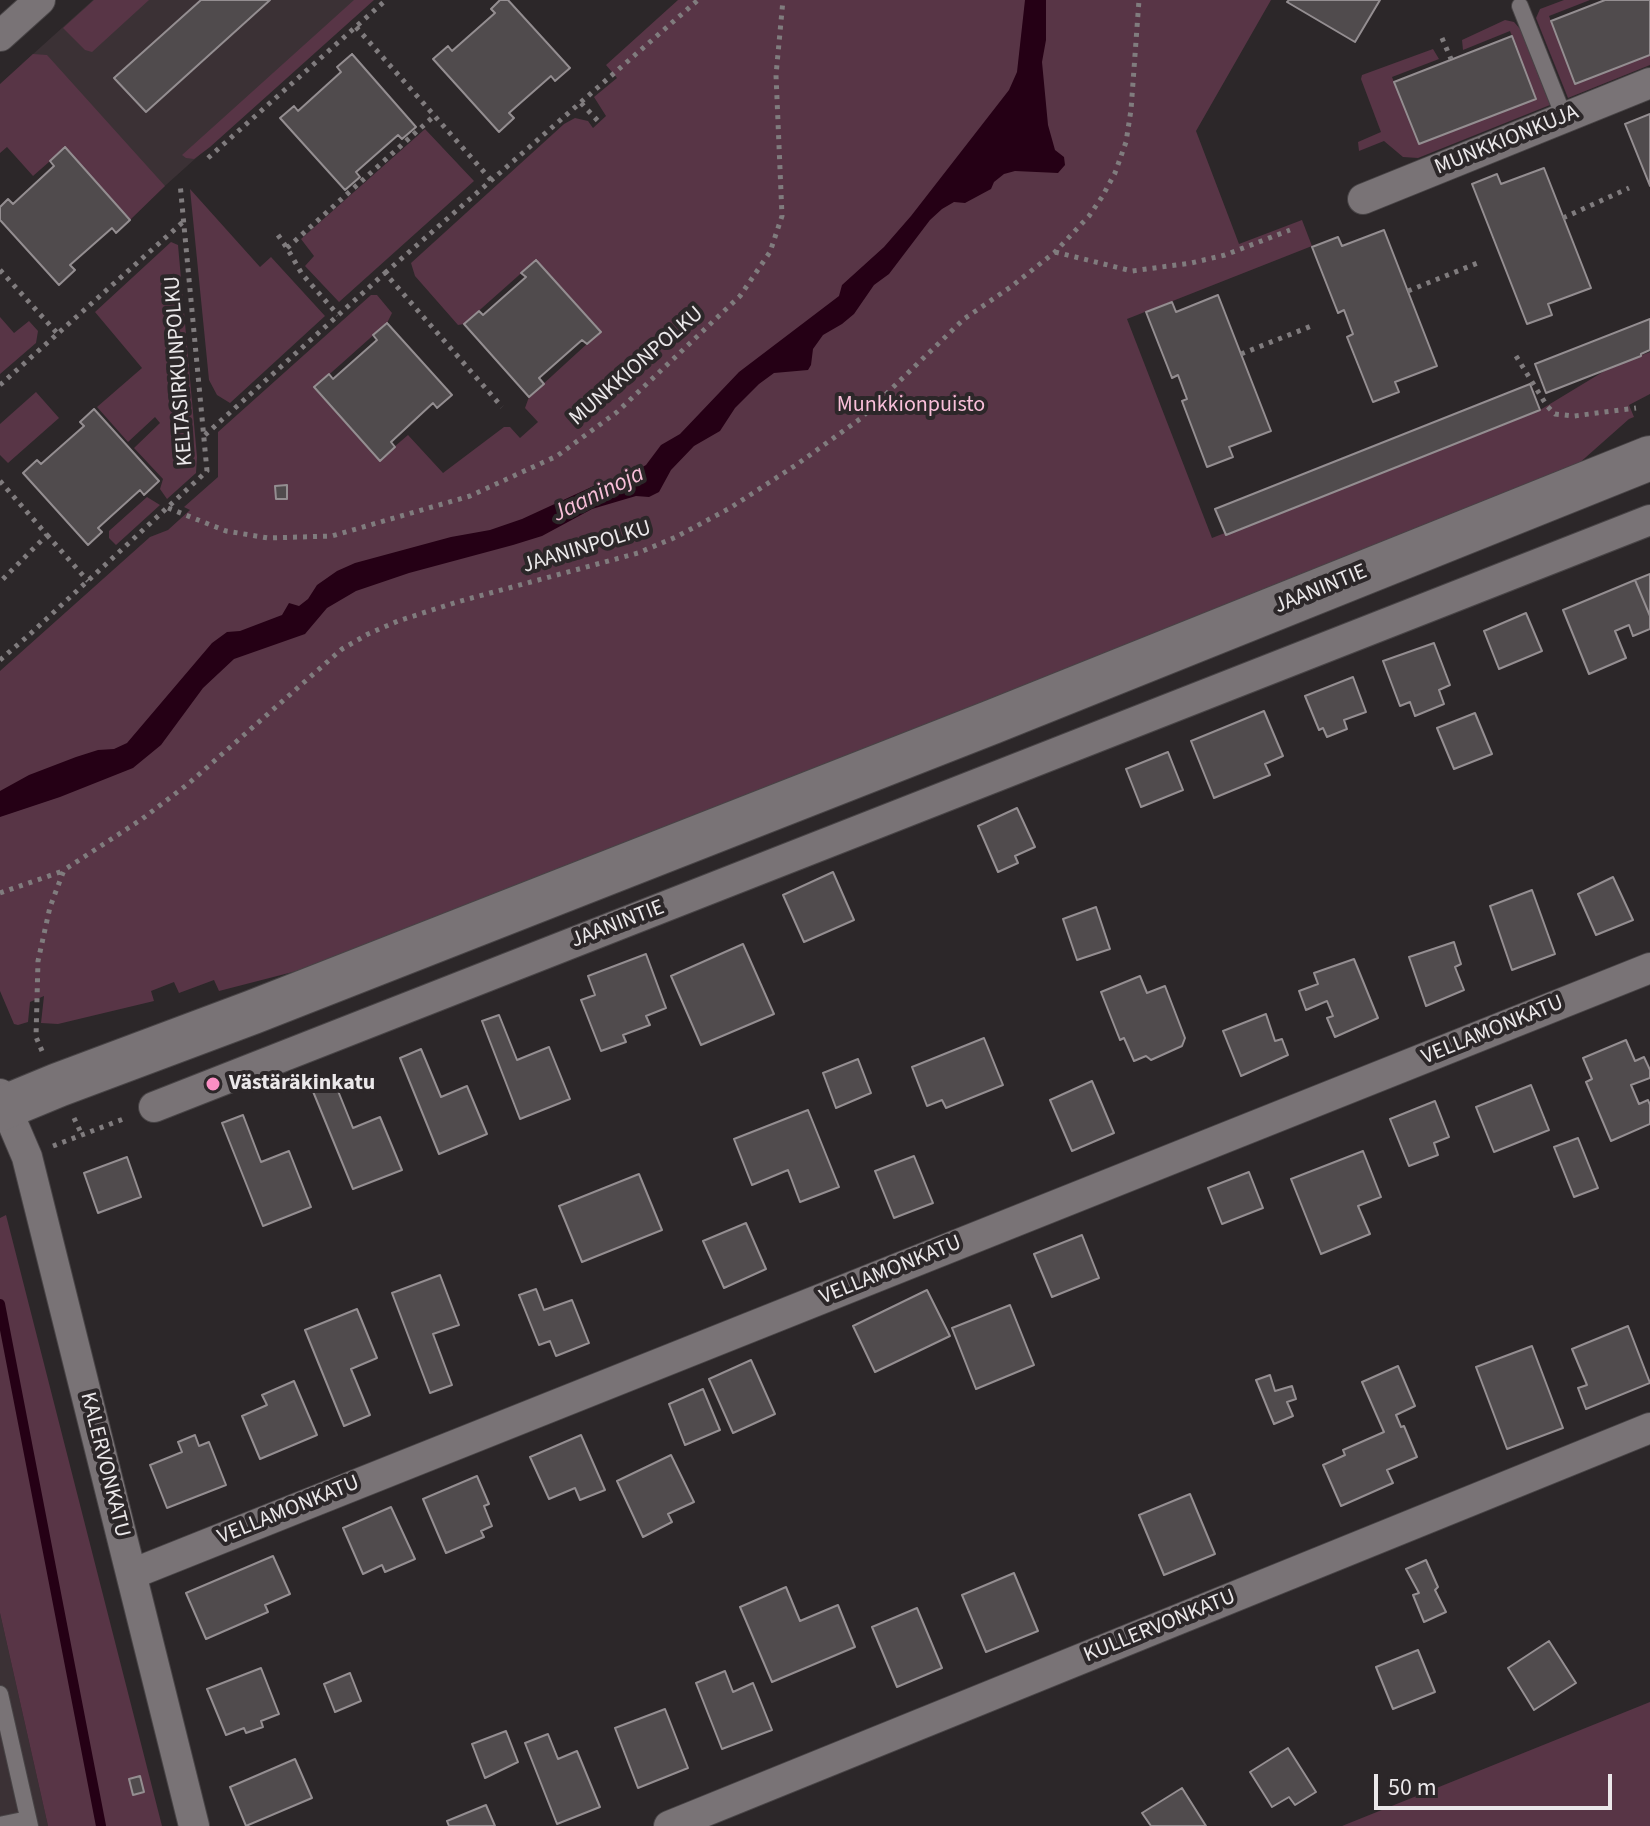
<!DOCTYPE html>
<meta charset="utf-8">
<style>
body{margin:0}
#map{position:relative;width:1650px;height:1826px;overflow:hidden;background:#2c2729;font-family:"Source Sans 3",sans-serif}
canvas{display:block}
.scale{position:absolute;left:1374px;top:1774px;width:238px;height:36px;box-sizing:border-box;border:4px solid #ebe8ea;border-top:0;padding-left:10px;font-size:24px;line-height:28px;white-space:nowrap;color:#ebe8ea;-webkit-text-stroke:6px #2c2729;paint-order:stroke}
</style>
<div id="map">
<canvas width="1650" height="1826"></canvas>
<div class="scale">50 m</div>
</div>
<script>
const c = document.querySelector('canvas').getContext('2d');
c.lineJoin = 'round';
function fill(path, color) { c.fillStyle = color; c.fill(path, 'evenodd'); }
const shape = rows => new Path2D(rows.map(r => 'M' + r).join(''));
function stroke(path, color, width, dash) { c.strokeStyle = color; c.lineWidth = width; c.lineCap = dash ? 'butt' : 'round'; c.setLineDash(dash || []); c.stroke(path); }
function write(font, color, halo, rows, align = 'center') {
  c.font = font + ' "Source Sans 3",sans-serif'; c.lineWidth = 8; c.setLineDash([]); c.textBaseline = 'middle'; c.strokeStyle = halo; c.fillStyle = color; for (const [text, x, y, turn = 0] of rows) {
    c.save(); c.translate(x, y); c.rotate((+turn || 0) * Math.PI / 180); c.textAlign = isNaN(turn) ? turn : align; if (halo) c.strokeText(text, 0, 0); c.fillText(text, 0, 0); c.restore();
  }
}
fill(shape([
 [93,0,372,0,147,202,22,64],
 [0,1613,48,1826,0,1826]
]), '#3b3135');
fill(shape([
 [94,0,149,0,92,52,85,50,63,28],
 [354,0,374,0,210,147,194,159,186,158,182,155],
 [678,0,1271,0,1196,131,1239,244,1302,220,1312,246,1127,319,1212,538,1540,410,1611,367,1650,352,1650,394,1629,405,1634,417,1629,419,1568,473,316,966,219,991,214,980,179,993,174,982,151,991,154,1001,58,1024,41,1023,44,996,30,1002,28,1022,18,1025,14,1024,0,991,0,671,150,537,168,530,190,510,184,507,218,477,218,432,371,295,377,295,392,313,387,323,314,388,379,460,408,435,443,473,504,427,510,427,520,438,538,422,525,408,529,397,601,331,536,260,464,324,458,325,415,276,411,263,564,124,575,118,588,121,593,128,606,116,594,97,617,78,606,65],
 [1564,0,1590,0,1549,16,1575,84,1650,55,1650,65,1568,98,1536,18,1540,9],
 [1505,20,1514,22,1521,30,1550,105,1418,158,1403,157,1384,141,1359,151,1358,142,1381,132,1361,79,1362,75,1433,49,1439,59,1392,77,1419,144,1536,99,1510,31,1463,50,1462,40],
 [33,54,47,55,165,186,130,220,65,148,33,176,7,147,0,153,0,84],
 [425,129,474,181,339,302,305,266,314,256,301,239],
 [190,189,260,267,271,257,325,316,230,403,217,395,209,380],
 [171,242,178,245,197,457,196,473,167,499,160,489,163,479,134,448,160,423,155,417,128,442,97,407,142,368,95,312],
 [0,317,14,333,29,321,38,331,36,343,0,374],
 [36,392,59,418,8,463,0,455,0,424],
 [147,497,160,505,116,545,109,538,109,531],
 [6,1215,162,1826,48,1826,0,1613,0,1218],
 [1650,1702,1650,1826,1342,1826]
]), '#583546');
fill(shape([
 [1025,0,1046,0,1046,40,1042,62,1048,125,1055,150,1064,157,1065,165,1058,173,1015,171,1004,174,994,182,991,189,965,203,954,202,942,209,930,220,889,274,874,285,854,314,842,324,823,335,813,349,811,365,808,370,774,373,759,384,735,408,720,431,694,446,671,470,659,492,649,497,636,496,592,509,542,536,513,545,409,573,356,591,327,608,305,634,234,659,203,688,161,745,133,768,60,797,0,817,0,791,29,775,76,757,98,750,114,749,127,743,212,643,227,632,240,631,282,615,289,603,299,606,308,599,317,585,337,571,355,563,451,537,490,530,522,519,598,484,625,477,646,465,661,445,680,434,739,372,839,296,842,285,884,247,911,216,1009,90,1017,72]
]), '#250015');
stroke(shape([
 [0,1304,101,1826]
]), '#250015', 10);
const building = shape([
 [201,0,270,0,146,112,114,78,201,0],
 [500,0,508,0,570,68,555,81,551,76,509,113,514,118,499,132,433,59,448,46,452,51,495,13,491,9,500,0],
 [1289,0,1380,0,1355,42,1287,2,1289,0],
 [1605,0,1650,0,1650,55,1575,84,1551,21,1605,0],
 [1512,36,1536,99,1419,144,1394,82,1512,36],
 [352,54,416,127,402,139,398,135,356,172,360,177,345,190,280,118,294,106,298,111,341,72,337,67,352,54],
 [1650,114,1650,186,1625,124,1650,114],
 [65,147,130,220,116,233,112,228,70,265,75,270,59,285,0,220,0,207,8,199,13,204,54,166,50,161,65,147],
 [1544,168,1591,288,1548,304,1552,315,1527,324,1472,184,1497,174,1501,184,1544,168],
 [1384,230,1437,366,1395,382,1399,392,1373,402,1347,337,1353,334,1344,310,1338,313,1312,247,1338,237,1342,246,1384,230],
 [536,260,601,332,587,344,582,340,539,378,544,384,529,397,464,324,479,311,483,315,526,277,521,273,536,260],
 [1218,295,1271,431,1229,447,1233,457,1207,467,1182,401,1187,399,1178,375,1172,378,1146,312,1172,302,1176,312,1218,295],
 [1650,319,1650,350,1641,354,1641,356,1546,393,1535,364,1650,319],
 [387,323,452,395,437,408,433,403,391,442,395,447,380,461,314,387,329,374,333,379,377,340,373,335,387,323],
 [1530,384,1540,410,1226,535,1215,509,1530,384],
 [94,409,159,481,144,495,140,490,98,528,102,532,88,545,23,473,37,460,41,464,84,426,80,422,94,409],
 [287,485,287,499,276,499,275,486,287,485],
 [1650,574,1650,616,1635,580,1650,574],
 [1635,580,1650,616,1650,629,1633,636,1629,625,1615,631,1626,658,1589,674,1563,610,1635,580],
 [1526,613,1542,651,1499,669,1484,631,1526,613],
 [1434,643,1450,685,1439,690,1444,704,1415,716,1410,702,1400,706,1383,661,1434,643],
 [1353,677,1366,712,1344,720,1347,729,1327,737,1323,728,1319,730,1305,696,1353,677],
 [1264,711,1283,756,1265,764,1270,775,1214,798,1191,741,1264,711],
 [1475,713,1492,754,1454,769,1437,728,1475,713],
 [1168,752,1183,790,1141,807,1126,769,1168,752],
 [1017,808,1035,847,1015,856,1018,863,998,872,978,826,1017,808],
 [833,872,854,920,804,942,783,895,833,872],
 [1613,877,1633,920,1596,935,1578,894,1613,877],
 [1532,890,1555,954,1512,970,1490,906,1532,890],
 [1096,907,1110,949,1077,960,1063,919,1096,907],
 [1454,942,1461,964,1455,967,1464,990,1426,1006,1409,957,1454,942],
 [743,944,774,1014,701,1045,671,976,743,944],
 [646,954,666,1008,646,1016,650,1025,623,1035,626,1042,601,1051,581,1000,595,995,588,976,646,954],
 [1354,959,1378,1018,1335,1037,1327,1018,1333,1016,1327,1001,1306,1010,1299,991,1318,984,1314,973,1354,959],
 [1140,976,1147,993,1165,986,1185,1038,1182,1046,1151,1060,1146,1056,1134,1061,1124,1038,1120,1040,1101,992,1140,976],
 [1266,1014,1275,1041,1282,1039,1288,1055,1241,1076,1223,1031,1266,1014],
 [499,1015,517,1060,549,1047,570,1099,520,1119,482,1021,499,1015],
 [984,1038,1003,1085,946,1108,942,1100,927,1106,912,1067,984,1038],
 [1626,1040,1635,1061,1644,1057,1650,1070,1650,1078,1631,1085,1639,1104,1648,1100,1650,1105,1650,1124,1611,1141,1586,1082,1592,1079,1583,1058,1626,1040],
 [421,1049,441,1097,467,1086,487,1134,439,1154,400,1058,421,1049],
 [858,1059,871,1093,836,1108,823,1073,858,1059],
 [334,1081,353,1128,380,1117,402,1170,353,1189,312,1089,334,1081],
 [1092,1081,1114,1133,1072,1151,1050,1100,1092,1081],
 [1531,1085,1549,1130,1494,1152,1476,1107,1531,1085],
 [1435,1101,1449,1137,1434,1143,1438,1155,1409,1166,1390,1119,1435,1101],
 [808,1110,839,1187,800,1202,788,1170,752,1185,734,1139,808,1110],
 [243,1115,261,1162,289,1151,311,1207,263,1226,222,1123,243,1115],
 [1578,1138,1598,1188,1574,1197,1554,1147,1578,1138],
 [1363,1151,1381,1197,1358,1206,1370,1234,1321,1254,1291,1179,1363,1151],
 [914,1156,933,1203,894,1218,875,1171,914,1156],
 [127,1157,141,1197,98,1213,84,1173,127,1157],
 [1249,1172,1263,1208,1222,1224,1208,1188,1249,1172],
 [639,1174,662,1230,582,1262,559,1206,639,1174],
 [746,1223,766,1269,724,1288,703,1241,746,1223],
 [1082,1235,1099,1278,1052,1297,1034,1254,1082,1235],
 [440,1275,459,1325,433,1334,452,1385,430,1393,392,1293,440,1275],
 [536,1289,544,1310,572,1300,589,1343,556,1356,550,1341,539,1345,519,1295,536,1289],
 [927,1290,950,1336,875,1372,853,1326,927,1290],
 [1010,1305,1034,1365,976,1389,952,1328,1010,1305],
 [357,1309,377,1358,351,1369,370,1415,344,1426,305,1330,357,1309],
 [1628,1326,1650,1383,1586,1409,1578,1388,1587,1385,1572,1349,1628,1326],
 [1532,1346,1563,1428,1507,1449,1476,1367,1532,1346],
 [751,1360,775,1414,733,1433,709,1379,751,1360],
 [1398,1366,1415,1406,1396,1415,1401,1427,1404,1426,1417,1457,1387,1470,1393,1483,1341,1506,1323,1465,1345,1455,1343,1450,1384,1432,1362,1382,1398,1366],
 [1270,1375,1275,1391,1292,1386,1296,1399,1287,1402,1293,1416,1274,1424,1256,1380,1270,1375],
 [294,1381,317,1435,260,1459,242,1416,267,1405,262,1395,294,1381],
 [703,1389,720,1430,685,1445,669,1404,703,1389],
 [195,1435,199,1446,209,1442,226,1485,167,1508,150,1465,182,1452,178,1442,195,1435],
 [581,1435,605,1490,580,1500,575,1488,549,1499,530,1457,581,1435],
 [671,1455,694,1502,668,1514,672,1522,643,1537,617,1481,671,1455],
 [477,1476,489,1504,484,1506,492,1526,481,1531,484,1537,446,1553,423,1499,477,1476],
 [1190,1494,1215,1554,1164,1575,1139,1515,1190,1494],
 [391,1507,415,1559,385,1572,382,1565,363,1574,343,1528,391,1507],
 [273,1556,290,1594,265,1605,268,1612,206,1639,186,1593,273,1556],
 [1426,1560,1438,1587,1435,1590,1446,1612,1424,1622,1413,1595,1419,1593,1406,1569,1426,1560],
 [1014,1573,1038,1631,986,1652,962,1595,1014,1573],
 [786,1587,800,1621,838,1605,855,1647,772,1682,740,1607,786,1587],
 [917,1608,942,1668,897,1687,872,1627,917,1608],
 [1549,1641,1576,1683,1534,1710,1508,1668,1549,1641],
 [1418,1650,1435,1692,1393,1709,1376,1667,1418,1650],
 [261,1668,279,1714,261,1721,263,1727,246,1733,244,1728,226,1735,207,1689,261,1668],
 [725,1671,733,1692,753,1683,772,1730,722,1749,696,1683,725,1671],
 [350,1673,361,1701,335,1712,324,1684,350,1673],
 [665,1709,688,1768,638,1788,615,1728,665,1709],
 [506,1731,518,1762,485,1778,472,1744,506,1731],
 [548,1734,558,1759,577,1751,600,1807,557,1824,525,1743,548,1734],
 [1288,1748,1316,1792,1295,1805,1289,1797,1272,1807,1250,1772,1288,1748],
 [295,1759,312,1798,246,1826,230,1787,295,1759],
 [140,1776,144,1792,133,1795,129,1779,140,1776],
 [1182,1788,1206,1826,1151,1826,1142,1813,1182,1788],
 [486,1805,495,1826,449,1826,447,1821,486,1805]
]);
fill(building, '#504b4d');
stroke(building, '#948e91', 2);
const lane = shape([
 [1520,6,1564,117],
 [0,1694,30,1826],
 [0,1825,28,1819]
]);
const street = shape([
 [0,36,40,0],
 [1363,199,1650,83],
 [0,1094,27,1157,194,1826],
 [154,1107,1650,520],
 [132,1574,1650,968],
 [669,1826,1650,1428]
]);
const secondary = shape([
 [0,1109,58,1085,253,1012,992,722,1650,458]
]);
stroke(lane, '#484446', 18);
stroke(street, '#484446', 32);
stroke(secondary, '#484446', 46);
stroke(shape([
 [356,27,492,181],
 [1442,38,1451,59],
 [581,103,599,122],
 [208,158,386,0],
 [1563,218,1629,188],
 [278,235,287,248,302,274,338,315],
 [287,248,434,116],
 [1055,252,1132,271,1191,263,1225,255,1290,230],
 [0,270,57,333],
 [385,273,698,0],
 [1408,291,1480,262],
 [1241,354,1314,325],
 [1516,356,1547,406,1555,414,1574,416,1636,408],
 [0,385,183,222],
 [205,435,385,273,502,407],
 [0,481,47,535,1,581],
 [168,508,226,531,268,538,332,536,470,496,557,456,617,412,740,296,770,252,782,216,776,75,783,0],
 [47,535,88,581],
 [0,660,29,635,207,471,180,183],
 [0,893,63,871],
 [42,1051,36,1037,38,961,50,907,64,870,142,819,188,784,342,649,368,634,398,621,457,602,638,553,676,537,730,508,796,465,860,419,964,319,1012,286,1055,252,1089,216,1102,197,1115,173,1126,142,1131,110,1139,0],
 [74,1118,82,1135],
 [53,1146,126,1118]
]), '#807c7e', 5, [4, 6]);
stroke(lane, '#797376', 16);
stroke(street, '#797376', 30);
stroke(secondary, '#797376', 44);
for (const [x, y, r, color] of [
 [213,1084,8,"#fb8fc4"]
]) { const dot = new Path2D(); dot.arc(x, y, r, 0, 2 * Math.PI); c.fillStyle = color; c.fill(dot); stroke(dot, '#2c2729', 3); }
write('22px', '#ebe8ea', '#2c2729', [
 ["MUNKKIONKUJA",1507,141,-22],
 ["MUNKKIONPOLKU",637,367,-41],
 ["KELTASIRKUNPOLKU",180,371,-94],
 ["JAANINPOLKU",587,548,-17],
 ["JAANINTIE",1321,590,-22],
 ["JAANINTIE",618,925,-21],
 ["VELLAMONKATU",1493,1031,-22],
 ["VELLAMONKATU",891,1271,-22],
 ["KALERVONKATU",104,1465,76],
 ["VELLAMONKATU",289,1511,-22],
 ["KULLERVONKATU",1160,1627,-22]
]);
write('22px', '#f9bfd9', '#2c2729', [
 ["Munkkionpuisto",911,406]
]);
write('bold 22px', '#ebe8ea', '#2c2729', [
 ["Västäräkinkatu",229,1084]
], 'left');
write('italic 24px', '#f8bfd9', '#2c2729', [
 ["Jaaninoja",599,495,-26]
]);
</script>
